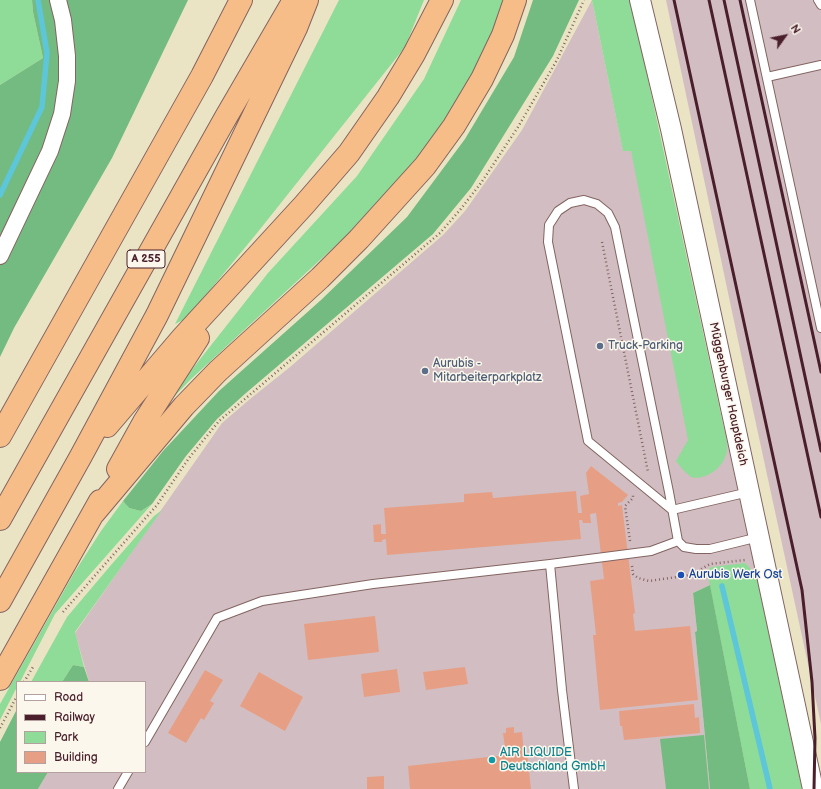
<!DOCTYPE html>
<meta charset="utf-8">
<style>
body{margin:0}
#map{position:relative;width:821px;height:789px;overflow:hidden;background:#ebe4c4;font-family:"Balsamiq Sans",sans-serif}
canvas{display:block}
.legend{position:absolute;left:16px;top:681px;width:130px;height:92px;box-sizing:border-box;background:#fbf7ec;border:1px solid #b4a19f;margin:0;padding:5px 7px;list-style:none;font-size:12px;color:#4a1f2b}
.legend li{display:flex;align-items:center;gap:8px;height:20px}
.legend b{width:20px;border:1px solid #b4a19f}
.north{position:absolute;left:765px;top:16px;width:40px;height:40px;-webkit-text-stroke:3px #fbf7ec;paint-order:stroke;rotate:57deg;font-size:11px;font-weight:700;line-height:16px;text-align:center;color:#4a1f2b}
.north::after{content:'';display:block;margin:auto;width:14px;height:18px;background:#4a1f2b;clip-path:polygon(50% 0,100% 100%,50% 72%,0 100%)}
</style>
<div id="map">
<canvas width="821" height="789"></canvas>
<ul class="legend">
<li><b style="height:5px;background:#fff"></b>Road</li>
<li><b style="height:5px;background:#4a1f2b"></b>Railway</li>
<li><b style="height:11px;background:#8fdb98"></b>Park</li>
<li><b style="height:11px;background:#e69f84"></b>Building</li>
</ul>
<div class="north">N</div>
</div>
<script>
const c = document.querySelector('canvas').getContext('2d');
c.lineJoin = 'round';
function fill(path, color) { c.fillStyle = color; c.fill(path, 'evenodd'); }
const shape = rows => new Path2D(rows.map(r => 'M' + r).join(''));
function stroke(path, color, width, dash) { c.strokeStyle = color; c.lineWidth = width; c.lineCap = dash ? 'butt' : 'round'; c.setLineDash(dash || []); c.stroke(path); }
function write(font, color, halo, rows, align = 'center') {
  c.font = font + ' "Balsamiq Sans",sans-serif'; c.lineWidth = 3; c.setLineDash([]); c.textBaseline = 'middle'; c.strokeStyle = halo; c.fillStyle = color; for (const [text, x, y, turn = 0] of rows) {
    c.save(); c.translate(x, y); c.rotate((+turn || 0) * Math.PI / 180); c.textAlign = isNaN(turn) ? turn : align; if (halo) c.strokeText(text, 0, 0); c.fillText(text, 0, 0); c.restore();
  }
}
fill(shape([
 [592,0,623,150,631,151,725,432,756,574,710,585,693,593,697,631,695,632,710,789,38,789,48,772,145,772,145,682,89,682,75,633,222,423,250,399,290,367,443,235,465,211,522,130],
 [666,0,821,0,821,724,745,373]
]), '#d2bec2');
fill(shape([
 [0,0,32,0,33,12,43,58,0,85],
 [339,0,424,0,405,47,257,233,187,318,175,324],
 [461,0,505,0,483,58,441,129,389,193,334,247,190,380,169,402,186,377,268,273,357,176,424,79],
 [592,0,630,0,637,29,727,442,727,452,723,462,716,470,708,475,702,477,696,478,691,477,683,470,676,461,688,440,631,151,623,151],
 [123,501,129,508,141,511,152,504,55,614,20,682,17,682,17,687,0,720,0,704,74,573,101,531],
 [162,510,75,632,84,667,73,665,62,682,31,682,67,617,111,565,154,516],
 [745,563,756,574,802,789,750,789,707,571,711,567]
]), '#8fdb98');
fill(shape([
 [32,0,188,0,112,158,14,328,0,357,0,85,43,58,33,12],
 [533,0,579,0,553,56,471,188,433,234,246,393,217,419,186,456,152,504,141,511,129,508,123,501,163,451,219,391,321,300,407,217,465,139,514,57],
 [710,585,750,789,710,789,695,632,697,631,693,593],
 [73,665,84,667,89,682,62,682],
 [17,709,17,772,48,772,38,789,0,789,0,742],
 [704,735,709,789,666,789,660,739]
]), '#73bb80');
stroke(shape([
 [0,195,42,107,47,53,38,0],
 [722,586,770,789]
]), '#5dc6d9', 5.5);
fill(shape([
 [591,466,628,495,622,502,618,503,618,506,622,505,635,613,633,614,635,631,690,626,698,700,600,710,593,635,596,635,590,581,604,579,596,513,590,514,591,523,583,523,582,520,579,520,581,539,387,555,386,539,382,540,382,542,374,542,373,525,381,524,381,534,386,534,384,508,464,502,464,494,492,492,493,498,576,491,578,513,582,513,580,496,589,494,586,473],
 [375,616,379,652,308,660,304,624],
 [465,667,468,684,426,690,423,672],
 [397,669,400,692,364,697,361,674],
 [205,670,223,680,210,701,214,703,204,720,201,718,186,743,168,733],
 [259,672,303,697,285,731,240,706],
 [694,704,695,718,699,717,700,733,624,740,622,726,620,726,619,711],
 [514,727,514,733,522,732,524,754,527,753,531,789,410,789,408,766,506,755,503,733,506,733,506,728],
 [384,776,384,789,367,789,367,777]
]), '#e69f84');
const service = shape([
 [750,0,821,328],
 [818,0,821,5],
 [767,77,821,65],
 [672,510,588,441,548,242,549,225,558,211,570,203,584,200,597,204,608,213,615,227,669,492,678,541,684,547,696,549,710,549,759,537],
 [672,510,749,492],
 [550,564,562,690,574,789],
 [145,742,217,618,262,601,373,584,550,564,651,551,678,541],
 [118,789,128,772]
]);
const minor = shape([
 [0,256,50,151,62,114,67,81,67,56,63,20,58,0]
]);
const tertiary = shape([
 [640,0,671,129,813,789]
]);
const motorway = shape([
 [107,426,183,337,304,205,349,153,388,97,414,54,442,0],
 [0,436,202,76,241,0],
 [118,469,144,422,198,338],
 [94,513,184,406,218,371,320,278,359,239,425,166,454,126,482,79,503,35,515,0],
 [0,519,226,117,294,0],
 [0,601,81,456,157,315,296,28,307,0],
 [0,679,100,501]
]);
stroke(service, '#826461', 10);
stroke(minor, '#826461', 18);
stroke(tertiary, '#826461', 22);
stroke(motorway, '#826461', 24);
stroke(shape([
 [602,242,648,472],
 [630,541,625,506,633,498,633,495],
 [632,566,633,574,638,578,649,581,691,575,710,564,745,560],
 [63,612,157,505,189,458,219,421,440,233,460,210,481,183,518,127,557,60,584,0],
 [24,682,33,667],
 [0,728,17,696]
]), '#826461', 2.5, [1, 3]);
stroke(service, '#fff', 8);
stroke(minor, '#fff', 16);
stroke(tertiary, '#fff', 20);
stroke(motorway, '#f7bd88', 22);
stroke(shape([
 [674,0,802,590,812,682,815,738,814,789],
 [709,0,821,517],
 [724,0,821,451],
 [740,0,821,372]
]), '#4a1f2b', 3);
for (const [x, y, r, color] of [
 [600,346,4,"#5c6f8a"],
 [425,371,4,"#5c6f8a"],
 [681,575,4,"#1a4fb4"],
 [492,760,4,"#0f9aa8"]
]) { const dot = new Path2D(); dot.arc(x, y, r, 0, 2 * Math.PI); c.fillStyle = color; c.fill(dot); stroke(dot, '#fbf7ec', 1.5); }
for (const [x, y, w] of [
 [146,259,38]
]) { const box = new Path2D(); box.roundRect(x - w / 2, y - 9, w, 18, 3); c.fillStyle = '#fbf7ec'; c.fill(box); stroke(box, '#4a1f2b', 1); }
write('bold 11px', '#4a1f2b', null, [
 ["A 255",146,259]
]);
write('12px', '#4e5e75', '#fbf7ec', [
 ["Truck-Parking",608,346],
 ["Aurubis -",433,364],
 ["Mitarbeiterparkplatz",433,378]
], 'left');
write('12px', '#4a1f2b', '#fbf7ec', [
 ["Müggenburger Hauptdeich",728,394,78]
]);
write('12px', '#164399', '#fbf7ec', [
 ["Aurubis Werk Ost",689,575]
], 'left');
write('12px', '#0d838f', '#fbf7ec', [
 ["AIR LIQUIDE",500,753],
 ["Deutschland GmbH",500,767]
], 'left');
</script>
